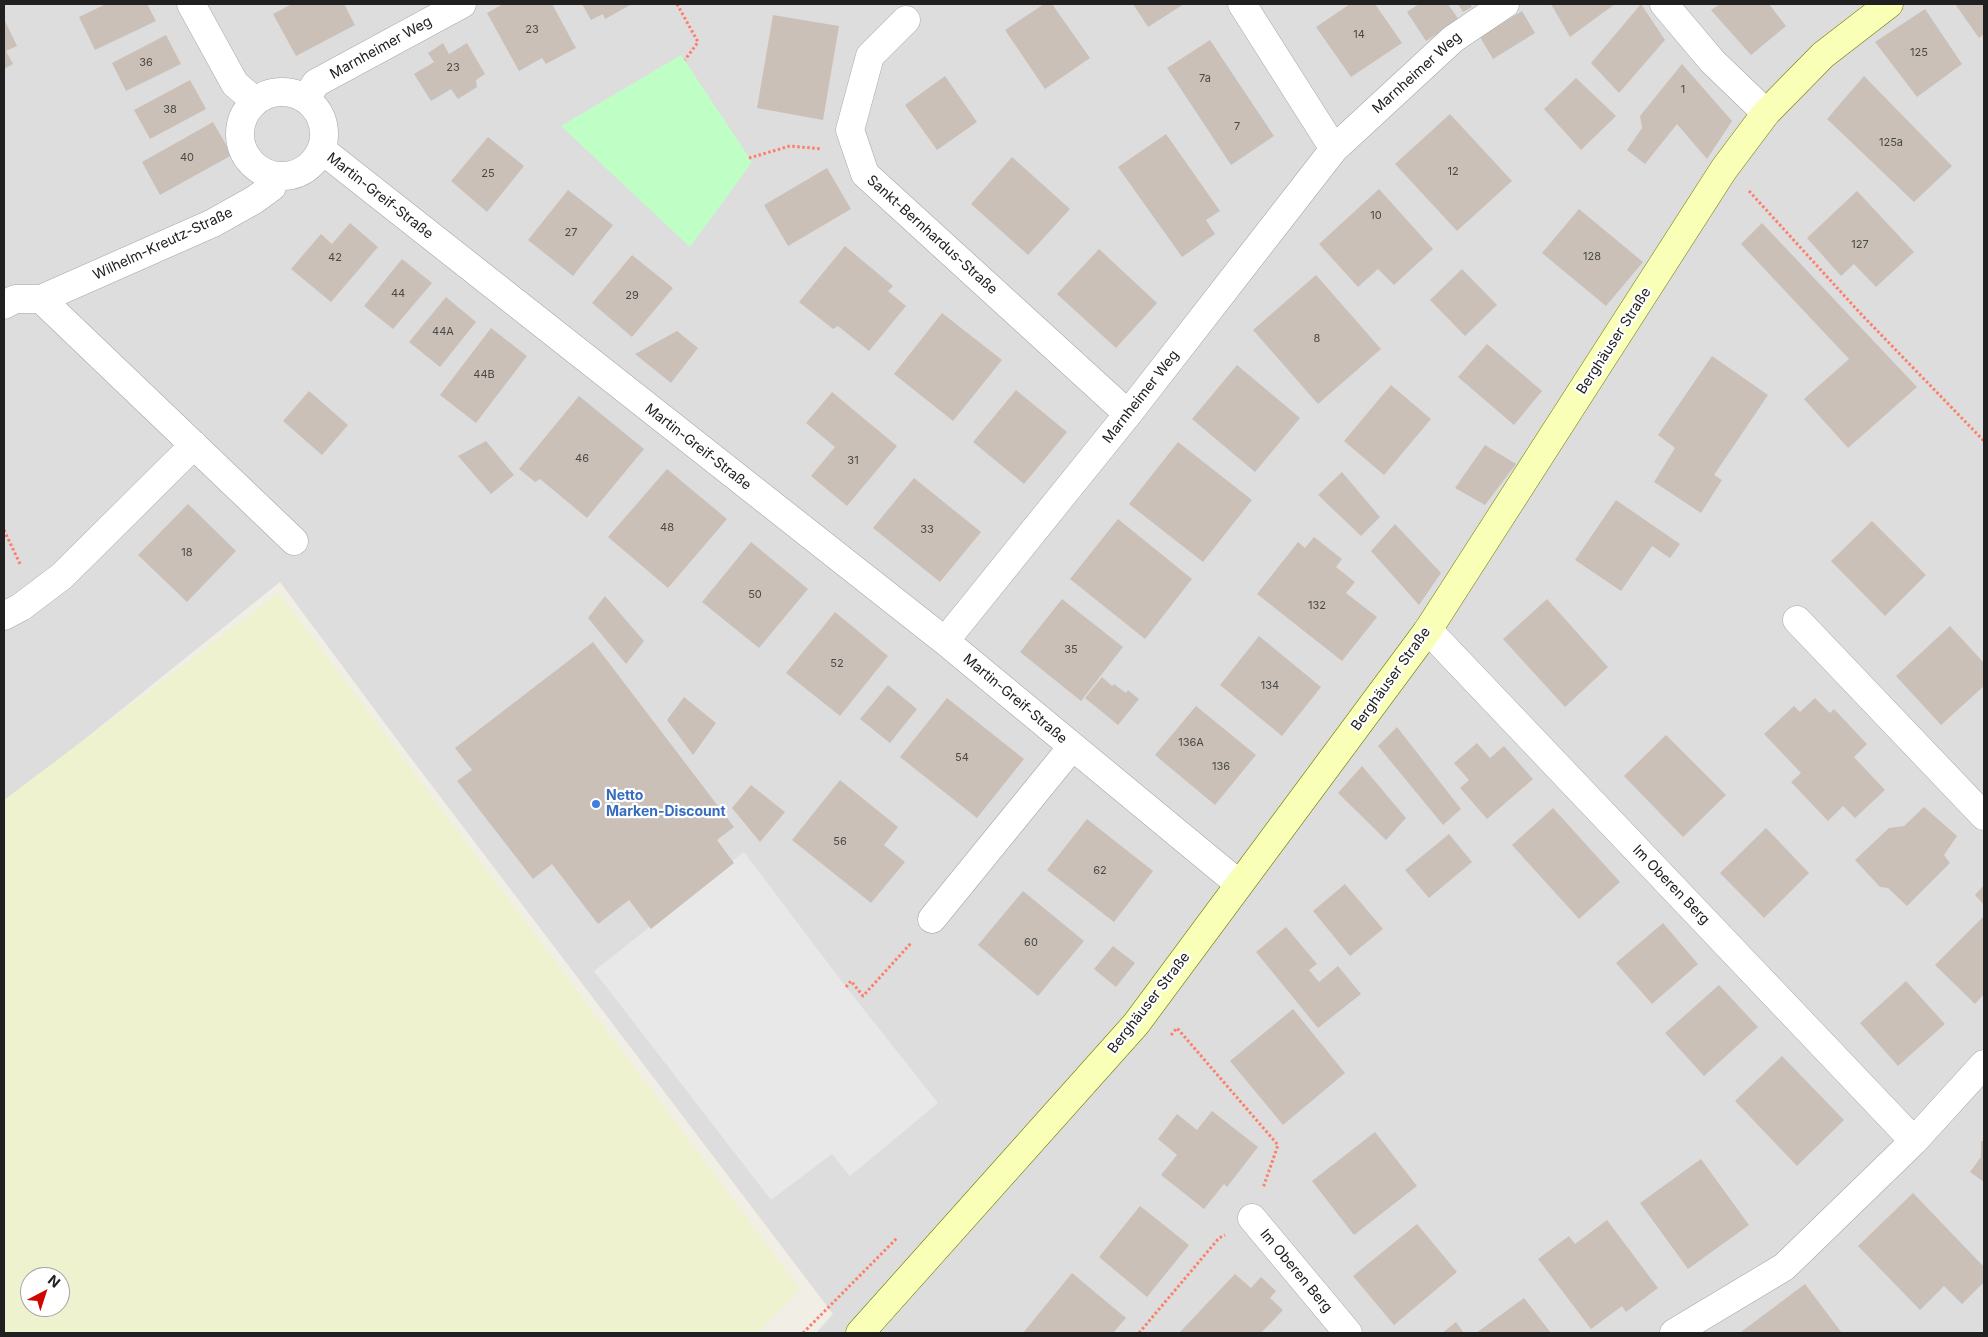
<!DOCTYPE html>
<meta charset="utf-8">
<style>
body{margin:0}
#map{position:relative;width:1988px;height:1337px;overflow:hidden;background:#f1eee5;font-family:Inter,sans-serif}
canvas{display:block}
.frame{position:absolute;inset:0;border:5px solid #202020;pointer-events:none}
.north{position:absolute;left:20px;top:1267px;width:50px;height:50px;box-sizing:border-box;background:#fff;border:1px solid #a6a6a6;border-radius:50%;rotate:40deg;font-size:14px;font-weight:700;line-height:20px;text-align:center;color:#202020}
.north::after{content:'';display:block;margin:auto;width:18px;height:22px;background:#d00700;clip-path:polygon(50% 0,100% 100%,50% 72%,0 100%)}
</style>
<div id="map">
<canvas width="1988" height="1337"></canvas>
<div class="frame"></div>
<div class="north">N</div>
</div>
<script>
const c = document.querySelector('canvas').getContext('2d');
c.lineJoin = 'round';
function fill(path, color) { c.fillStyle = color; c.fill(path, 'evenodd'); }
const shape = rows => new Path2D(rows.map(r => 'M' + r).join(''));
function stroke(path, color, width, dash) { c.strokeStyle = color; c.lineWidth = width; c.lineCap = dash ? 'butt' : 'round'; c.setLineDash(dash || []); c.stroke(path); }
function write(font, color, halo, rows, align = 'center') {
  c.font = font + ' Inter,sans-serif'; c.lineWidth = 4.5; c.setLineDash([]); c.textBaseline = 'middle'; c.strokeStyle = halo; c.fillStyle = color; for (const [text, x, y, turn = 0] of rows) {
    c.save(); c.translate(x, y); c.rotate((+turn || 0) * Math.PI / 180); c.textAlign = isNaN(turn) ? turn : align; if (halo) c.strokeText(text, 0, 0); c.fillText(text, 0, 0); c.restore();
  }
}
fill(shape([
 [4,4,1984,4,1984,1333,816,1333,833,1314,404,749,280,582,4,804]
]), '#dedddd');
fill(shape([
 [279,593,800,1289,757,1333,4,1333,4,800],
 [30,1277,60,1277,60,1307,30,1307]
]), '#eef2cf');
fill(shape([
 [681,55,752,162,690,247,561,126]
]), '#bfffc6');
fill(shape([
 [744,852,846,987,938,1103,850,1176,832,1154,771,1200,594,971]
]), '#e8e8e8');
fill(shape([
 [106,4,147,4,156,21,95,50,79,17],
 [292,4,344,4,355,25,296,56,273,14],
 [503,4,552,4,576,48,546,64,542,58,519,71,487,13],
 [582,4,632,4,605,19,603,14,591,20],
 [1044,4,1052,4,1090,58,1045,89,1005,30],
 [1133,4,1184,4,1148,27],
 [1350,4,1375,4,1402,43,1351,77,1316,27],
 [1419,4,1448,4,1459,20,1426,41,1407,12],
 [1458,4,1470,4,1472,7,1463,12],
 [1551,4,1615,4,1570,37],
 [1641,4,1665,40,1619,93,1591,63],
 [1720,4,1769,4,1786,26,1751,55,1711,10],
 [1955,4,1984,4,1984,34,1979,38],
 [1925,9,1962,64,1917,97,1875,42],
 [1522,11,1535,33,1493,59,1480,37],
 [773,15,839,26,823,120,757,108],
 [4,19,17,46,6,51,13,64,4,69],
 [166,35,181,64,126,91,112,63],
 [1210,40,1274,136,1231,165,1167,68],
 [443,43,449,54,467,43,485,74,476,80,477,87,458,99,451,89,431,101,414,74,434,62,428,53],
 [1682,64,1732,121,1707,159,1677,124,1645,164,1627,150,1642,128,1640,116],
 [945,76,977,122,937,150,905,105],
 [1864,76,1952,166,1914,202,1827,119],
 [1576,78,1616,116,1581,150,1544,109],
 [190,80,206,109,150,139,134,110],
 [1450,114,1512,181,1457,231,1395,164],
 [213,122,232,155,160,195,142,162],
 [1166,134,1220,211,1206,220,1215,234,1182,257,1118,167],
 [488,137,524,166,487,212,451,181],
 [1012,157,1070,209,1028,255,971,204],
 [827,168,851,209,788,246,764,205],
 [1379,189,1433,249,1394,285,1378,269,1358,287,1319,244],
 [568,190,613,225,573,276,528,240],
 [1857,191,1914,252,1876,287,1854,264,1841,276,1807,238],
 [1579,209,1643,262,1606,306,1542,253],
 [350,223,378,247,331,302,291,269,321,234,332,244],
 [1762,223,1917,387,1848,448,1804,399,1849,359,1741,244],
 [845,246,893,286,888,291,906,306,869,351,838,326,833,329,799,302],
 [1099,249,1157,303,1116,348,1057,294],
 [632,255,673,288,632,337,592,303],
 [402,259,432,283,393,329,364,306],
 [1462,269,1497,305,1465,336,1430,300],
 [1316,275,1381,349,1318,404,1253,330],
 [446,297,476,322,440,367,409,342],
 [942,313,1002,360,953,421,894,374],
 [491,328,527,356,476,423,440,395],
 [677,331,698,348,671,383,635,354],
 [1487,344,1542,391,1514,425,1458,377],
 [1712,356,1768,395,1714,475,1722,480,1701,513,1654,482,1675,448,1658,435],
 [1237,365,1300,418,1255,472,1192,419],
 [1391,385,1431,419,1384,475,1344,441],
 [1016,390,1067,432,1024,484,973,442],
 [309,391,348,425,322,455,283,421],
 [832,392,897,446,847,506,811,476,835,447,806,423],
 [579,396,644,449,587,518,540,479,535,482,519,469],
 [486,441,514,475,491,494,458,456],
 [1178,442,1252,500,1203,562,1129,504],
 [1485,445,1516,464,1485,505,1455,488],
 [667,469,727,519,668,588,608,537],
 [1342,472,1380,517,1361,536,1318,495],
 [914,478,981,532,940,582,873,528],
 [1616,500,1680,544,1670,558,1652,546,1621,591,1575,560],
 [188,504,236,551,187,602,138,555],
 [1118,519,1192,579,1145,639,1070,579],
 [1872,521,1926,575,1885,616,1831,561],
 [1395,524,1441,573,1419,605,1371,551],
 [1314,537,1342,559,1336,567,1355,582,1346,593,1377,617,1342,661,1257,594,1298,542,1305,548],
 [751,542,808,589,759,648,702,602],
 [605,596,644,641,626,664,588,618],
 [1062,599,1123,647,1081,701,1020,652],
 [1547,599,1608,667,1565,707,1503,639],
 [835,612,888,656,840,716,786,673],
 [1950,626,1984,663,1984,686,1941,725,1896,676],
 [1259,636,1321,687,1282,736,1220,685],
 [593,642,734,827,717,840,734,863,651,929,629,900,598,924,552,864,533,879,457,781,472,770,455,748],
 [1102,677,1112,686,1114,684,1126,693,1128,690,1139,699,1118,725,1085,698],
 [888,685,917,709,890,743,860,719],
 [684,697,716,723,693,755,667,720],
 [947,698,1024,759,977,818,900,757],
 [1815,698,1830,713,1834,709,1867,744,1854,757,1885,790,1855,818,1843,806,1828,821,1791,782,1801,773,1764,734,1794,706,1800,712],
 [1196,706,1256,755,1215,805,1155,755],
 [1397,727,1461,809,1443,825,1378,746],
 [1666,735,1726,795,1683,837,1624,776],
 [1477,743,1490,758,1504,746,1533,779,1487,819,1460,788,1469,780,1454,763],
 [1362,766,1406,818,1386,840,1338,793],
 [840,780,898,827,884,845,905,862,871,903,792,840],
 [751,785,785,812,760,842,732,808],
 [1924,807,1957,836,1944,855,1950,863,1907,906,1888,888,1880,887,1855,860,1889,828,1904,826],
 [1553,808,1620,882,1579,919,1512,845],
 [1087,819,1153,871,1114,922,1047,870],
 [1766,828,1809,873,1764,918,1720,873],
 [1449,834,1472,862,1429,898,1405,870],
 [1345,884,1383,929,1350,956,1313,911],
 [1984,885,1984,905,1975,895],
 [1023,891,1084,941,1038,996,978,945],
 [1984,916,1984,994,1975,1004,1935,965],
 [1663,923,1698,964,1652,1004,1616,963],
 [1286,927,1317,964,1309,970,1319,982,1338,966,1361,994,1318,1028,1256,952],
 [1113,946,1135,963,1116,987,1094,969],
 [1906,981,1945,1024,1898,1066,1860,1023],
 [1719,985,1758,1027,1704,1076,1665,1033],
 [1293,1009,1345,1073,1283,1125,1230,1061],
 [1782,1056,1844,1120,1797,1166,1735,1101],
 [1212,1111,1258,1147,1227,1187,1224,1184,1204,1209,1161,1175,1177,1155,1158,1139,1177,1114,1197,1130],
 [1375,1132,1417,1186,1354,1235,1312,1181],
 [1981,1141,1984,1141,1984,1182,1970,1172,1981,1157],
 [1701,1159,1749,1225,1688,1269,1640,1203],
 [1913,1193,1984,1267,1984,1282,1962,1304,1944,1286,1920,1310,1858,1246],
 [1140,1206,1189,1245,1147,1297,1099,1257],
 [1607,1220,1658,1288,1626,1312,1622,1306,1591,1329,1538,1259,1569,1236,1575,1244],
 [1417,1224,1457,1272,1394,1325,1353,1276],
 [1072,1273,1126,1318,1113,1333,1023,1333],
 [1235,1274,1251,1288,1261,1277,1276,1291,1270,1298,1283,1310,1261,1333,1179,1333],
 [1805,1284,1842,1333,1743,1333,1741,1332],
 [1524,1298,1551,1333,1476,1333],
 [1456,1322,1464,1333,1442,1333]
]), '#cac0b8');
const street = shape([
 [191,4,235,84,255,101],
 [1664,4,1712,61,1766,113],
 [906,20,870,56,850,130,865,174,1128,414],
 '240 134a42 42 0 1 1 84 0a42 42 0 1 1-84 0Z',
 [306,98,316,83,462,4],
 [1334,149,1453,39,1505,4],
 [322,150,945,641,1239,884],
 [41,299,294,541],
 [4,305,15,299,41,299,213,223,254,200,272,187,275,176],
 [4,616,21,607,62,576,194,445],
 [1797,620,1984,816],
 [1428,630,1914,1141,1984,1064],
 [945,641,1128,414,1334,149,1242,4],
 [932,919,1072,747],
 [1252,1218,1348,1333],
 [1674,1333,1784,1267,1914,1141]
]);
const secondary = shape([
 [860,1333,1136,1024,1428,630,1724,169,1766,113,1823,55,1889,4]
]);
stroke(street, '#a7a7a7', 29);
stroke(secondary, '#6c7e00', 29);
stroke(shape([
 [677,4,698,42,685,60],
 [749,158,790,146,822,149],
 [1749,191,1860,313,1984,441],
 [4,530,21,566],
 [846,987,851,981,863,996,912,942],
 [1171,1035,1177,1028,1278,1145,1263,1188],
 [803,1333,898,1237],
 [1139,1333,1219,1238,1225,1235]
]), '#ff7d69', 3, [2.5, 2.5]);
stroke(street, '#fff', 28);
stroke(secondary, '#f9ffb6', 28);
for (const [x, y, r, color] of [
 [596,804,5,"#3f7fe0"]
]) { const dot = new Path2D(); dot.arc(x, y, r, 0, 2 * Math.PI); c.fillStyle = color; c.fill(dot); stroke(dot, '#fff', 2); }
write('11px', '#4a4846', null, [
 ["23",532,30],
 ["14",1359,35],
 ["125",1919,53],
 ["36",146,63],
 ["23",453,68],
 ["7a",1205,79],
 ["1",1683,90],
 ["38",170,110],
 ["7",1237,127],
 ["125a",1891,143],
 ["40",187,158],
 ["12",1453,172],
 ["25",488,174],
 ["10",1376,216],
 ["27",571,233],
 ["127",1860,245],
 ["128",1592,257],
 ["42",335,258],
 ["44",398,294],
 ["29",632,296],
 ["44A",443,332],
 ["8",1317,339],
 ["44B",484,375],
 ["46",582,459],
 ["31",853,461],
 ["48",667,528],
 ["33",927,530],
 ["18",187,553],
 ["50",755,595],
 ["132",1317,606],
 ["35",1071,650],
 ["52",837,664],
 ["134",1270,686],
 ["136A",1191,743],
 ["54",962,758],
 ["136",1221,767],
 ["56",840,842],
 ["62",1100,871],
 ["60",1031,943]
]);
write('14px', '#202020', '#fff', [
 ["Marnheimer Weg",381,48,-29],
 ["Marnheimer Weg",1417,73,-42],
 ["Martin-Greif-Straße",380,196,38],
 ["Sankt-Bernhardus-Straße",932,235,42],
 ["Wilhelm-Kreutz-Straße",163,244,-25],
 ["Berghäuser Straße",1614,341,-57],
 ["Marnheimer Weg",1141,397,-52],
 ["Martin-Greif-Straße",698,447,38],
 ["Berghäuser Straße",1391,679,-54],
 ["Martin-Greif-Straße",1015,699,40],
 ["Im Oberen Berg",1671,885,46],
 ["Berghäuser Straße",1149,1003,-52],
 ["Im Oberen Berg",1296,1271,50]
]);
write('bold 14px', '#366cbe', '#fff', [
 ["Netto",606,796],
 ["Marken-Discount",606,812]
], 'left');
</script>
